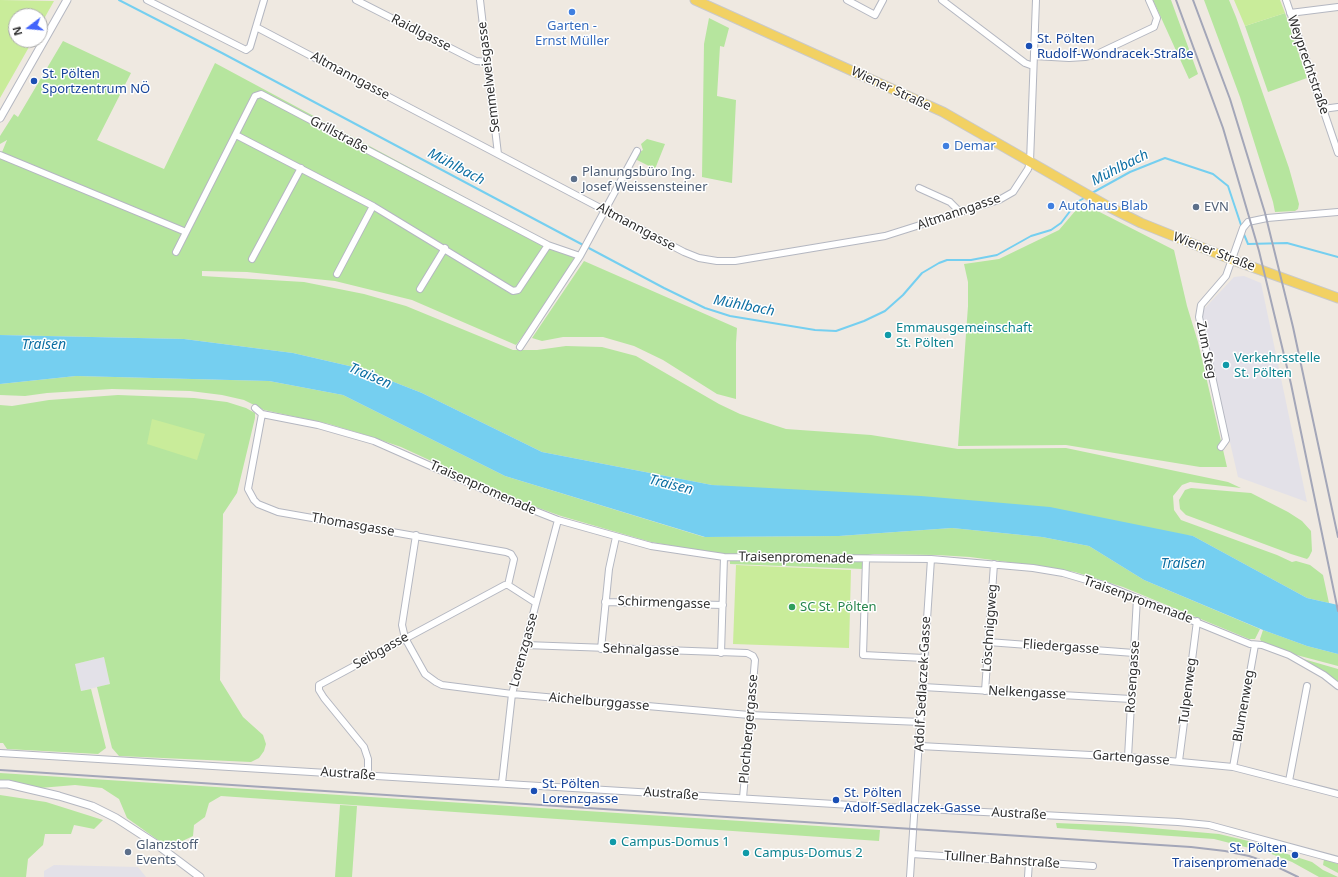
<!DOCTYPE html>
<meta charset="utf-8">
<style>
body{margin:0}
#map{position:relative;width:1338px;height:877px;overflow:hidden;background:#efe9e1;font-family:"Noto Sans",sans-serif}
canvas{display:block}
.north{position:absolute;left:8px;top:8px;width:40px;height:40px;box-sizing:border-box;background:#fff;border:1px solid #ababab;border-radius:50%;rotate:254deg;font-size:11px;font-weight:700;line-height:16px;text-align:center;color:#2e2e2e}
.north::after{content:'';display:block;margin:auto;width:14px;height:18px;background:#4264fb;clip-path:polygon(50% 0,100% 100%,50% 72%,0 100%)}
</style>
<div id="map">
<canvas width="1338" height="877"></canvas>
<div class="north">N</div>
</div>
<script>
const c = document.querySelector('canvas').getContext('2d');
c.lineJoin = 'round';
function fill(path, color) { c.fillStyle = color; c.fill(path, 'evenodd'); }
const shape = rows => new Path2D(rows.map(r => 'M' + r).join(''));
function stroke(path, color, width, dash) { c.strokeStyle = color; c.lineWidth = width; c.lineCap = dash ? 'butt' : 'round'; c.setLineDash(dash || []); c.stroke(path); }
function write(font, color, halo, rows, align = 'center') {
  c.font = font + ' "Noto Sans",sans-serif'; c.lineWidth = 3; c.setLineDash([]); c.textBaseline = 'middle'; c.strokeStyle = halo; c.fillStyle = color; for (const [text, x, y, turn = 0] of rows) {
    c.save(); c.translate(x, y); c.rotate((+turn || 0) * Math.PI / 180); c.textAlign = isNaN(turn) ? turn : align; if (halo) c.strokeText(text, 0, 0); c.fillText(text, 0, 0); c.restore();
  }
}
fill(shape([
 [1244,276,1261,283,1307,502,1238,477,1202,321,1204,309,1234,277],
 [104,657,110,684,81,691,75,664],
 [54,865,138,867,146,877,44,877,44,871]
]), '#e3e1e8');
fill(shape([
 [1153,0,1171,0,1198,74,1189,79],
 [1204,0,1229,0,1236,17,1289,168,1299,204,1298,209,1295,211,1275,212,1273,202,1240,97],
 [1285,13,1307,78,1268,92,1245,26],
 [709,18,729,28,724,47,720,46,717,96,736,100,732,183,702,177,704,44],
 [63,41,131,73,97,140,164,169,215,63,550,243,584,255,516,345,412,300,335,281,247,272,202,271,202,276,304,282,364,294,406,306,513,350,537,350,566,346,602,347,636,356,719,404,740,414,786,429,871,435,958,449,1066,448,1228,482,1241,488,1190,482,1182,485,1173,496,1174,510,1181,520,1277,555,1292,562,1296,561,1310,565,1323,575,1329,603,1307,598,1193,536,712,485,542,452,422,393,358,368,293,353,184,339,0,335,0,157,7,140,0,144,0,136,14,114,18,117],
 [647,139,665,144,655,169,635,159,638,153,643,150,641,144],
 [1082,203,1174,250,1187,306,1198,342,1227,467,1200,467,1066,445,958,446,968,306,968,282,964,264,999,259,1059,230],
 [584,261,737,328,736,343,736,399,717,394,663,360,634,346,603,337,563,337,542,341,532,338],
 [76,376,269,381,343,395,505,476,704,537,839,536,952,528,1042,537,1089,546,1144,580,1260,629,1255,639,1249,639,1123,587,1075,572,1015,563,970,557,937,555,874,554,854,557,719,554,651,542,561,516,516,500,401,447,369,436,329,424,264,410,244,400,222,395,190,391,112,389,47,393,25,396,0,395,0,384],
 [118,395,194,398,227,402,246,408,255,413,255,418,237,493,223,514,220,680,243,717,263,735,266,744,264,751,259,758,251,762,119,756,112,748,97,687,110,684,104,657,75,664,81,691,91,689,106,748,98,754,7,749,3,743,0,743,0,405,12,406,49,400],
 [1191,488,1251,493,1288,512,1302,521,1311,531,1312,551,1309,557,1307,559,1291,554,1186,515,1180,509,1179,500,1185,490],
 [730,559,863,560,863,569,730,564],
 [1263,630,1307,646,1338,654,1338,666,1289,653,1262,643,1260,639],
 [1300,658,1338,669,1338,682,1335,680],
 [0,773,880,830,879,841,221,796,209,803,205,817,194,825,193,836,170,847,162,843,127,818,119,799,102,788,75,785,40,788,0,782],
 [0,795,46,802,103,820,94,829,74,825,71,834,45,834,43,845,28,859,26,877,0,877],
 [340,805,357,806,352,877,335,877],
 [1056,823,1129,826,1219,834,1282,849,1281,852,1312,862,1323,870,1338,877,1319,877,1292,862,1269,853,1214,839,1057,828],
 [1324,859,1338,864,1338,873,1323,865]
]), '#b6e59e');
fill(shape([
 [0,0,54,1,40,26,40,16,16,16,16,40,33,40,0,98],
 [1234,0,1280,0,1285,13,1245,26],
 [152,419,205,434,197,460,147,444],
 [736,565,851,570,849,648,733,644]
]), '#c9ec9a');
fill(shape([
 [0,335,184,339,293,353,358,368,422,393,542,452,712,485,921,496,1050,507,1193,536,1307,598,1338,605,1338,654,1307,646,1263,630,1144,580,1089,546,1042,537,952,528,839,536,705,537,505,476,343,395,269,381,76,376,0,384]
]), '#75cff0');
stroke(shape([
 [119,0,222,53,664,288,705,308,730,316,815,330,836,331,864,321,885,311,903,295,922,273,939,263,947,260,971,260,997,255,1031,236,1051,230,1061,223,1077,202,1086,197],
 [1092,193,1130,172,1165,158,1213,174,1228,186,1242,228],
 [1243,232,1248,244,1287,243,1338,257]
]), '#75cff0', 2);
const minor = shape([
 [147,0,246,50,250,47,264,0],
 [356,0,476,61,487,62],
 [480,0,498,154],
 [847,0,875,15,883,0],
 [942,0,1025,63,1033,66],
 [1286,0,1338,153],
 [1290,13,1338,7],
 [256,27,684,252,699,258,717,261,735,261,885,236,999,200,1013,192,1028,169,1030,162,1036,0],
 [1034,56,1069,58,1085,57,1097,54,1154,27,1157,18,1149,0],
 [1323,109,1338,107],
 [236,135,373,206,513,291,518,290,548,245],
 [0,155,186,232],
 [919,188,950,202,960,212],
 [176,252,255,96,261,94,548,245,580,256],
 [252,259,301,168],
 [337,274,373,206],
 [420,289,445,248],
 [520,347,580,256,637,151],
 [255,408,262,414,318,425,374,441,510,501,558,520,651,546,724,557,931,559,1033,568,1063,573,1107,586,1250,644,1262,645,1289,655,1324,675,1338,686],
 [262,414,248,489,254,500,258,504,278,512,506,552,511,554,514,559,508,585],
 [1221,447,1226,440,1199,317,1201,305,1226,276,1243,228,1248,222,1267,218,1338,212],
 [416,535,402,625,405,638,425,674,436,682,442,685,512,694,749,715,921,722],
 [866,559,863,655,924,658],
 [605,602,723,605],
 [988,642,1134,653],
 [525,645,747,653,753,656,755,660,743,798],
 [601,649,609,569,616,537],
 [721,653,724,557],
 [923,687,1131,699],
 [985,691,994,564],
 [920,746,1128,757,1233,767,1338,794],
 [0,753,867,806,1178,822,1209,825,1338,860],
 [1128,757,1137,598],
 [1179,761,1197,621],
 [1233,767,1255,645],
 [368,776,368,759,364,747,324,698,319,690,319,685,505,585,508,585,536,603],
 [1289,781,1307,686],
 [502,783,512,694,558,520],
 [912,854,1093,866],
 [910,877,931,559],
 [1028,877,1029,862]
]);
const tertiary = shape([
 [0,118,67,0],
 [0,784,8,784,59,796,92,806,116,818,156,844,200,877]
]);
const primary = shape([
 [695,0,943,112,1109,207,1141,223,1233,260,1338,298]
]);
stroke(minor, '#b4b7c1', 8);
stroke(tertiary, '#b4b7c1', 9);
stroke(primary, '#c9c9c9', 11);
stroke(minor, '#fff', 6);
stroke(tertiary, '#fff', 7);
stroke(primary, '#f2d163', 9);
stroke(shape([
 [1176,0,1223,128,1259,251,1291,384,1338,611],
 [1193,0,1230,99,1265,213,1293,327,1338,537],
 [0,770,1191,847,1225,851,1249,856,1269,863,1298,877]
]), '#a3a6b8', 2);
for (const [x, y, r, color] of [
 [572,12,4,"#3f7fe0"],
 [1029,46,4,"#1a4fb4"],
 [34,81,4,"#1a4fb4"],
 [946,146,4,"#3f7fe0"],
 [574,179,4,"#5c6f8a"],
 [1051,206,4,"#3f7fe0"],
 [1196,207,4,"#5c6f8a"],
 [888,335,4,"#0f9aa8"],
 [1226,365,4,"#0f9aa8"],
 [792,607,4,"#2e9e5b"],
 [534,791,4,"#1a4fb4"],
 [836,800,4,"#1a4fb4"],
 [613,842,4,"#0f9aa8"],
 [128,852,4,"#5c6f8a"],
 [746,853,4,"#0f9aa8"],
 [1295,855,4,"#1a4fb4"]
]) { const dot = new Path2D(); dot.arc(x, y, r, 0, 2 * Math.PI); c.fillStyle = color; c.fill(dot); stroke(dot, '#fff', 1.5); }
write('13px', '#366cbe', '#fff', [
 ["Garten -",572,26,"center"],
 ["Ernst Müller",572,41,"center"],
 ["Demar",954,146],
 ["Autohaus Blab",1059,206]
], 'left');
write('13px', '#2e2e2e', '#fff', [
 ["Raidlgasse",421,33,27],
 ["Weyprechtstraße",1308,65,71],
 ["Altmanngasse",350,76,28],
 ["Semmelweisgasse",489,77,-97],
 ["Wiener Straße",891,89,25],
 ["Grillstraße",339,135,28],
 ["Altmanngasse",959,212,-19],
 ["Altmanngasse",636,227,28],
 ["Wiener Straße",1214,252,21],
 ["Zum Steg",1206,350,79],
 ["Traisenpromenade",483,488,24],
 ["Thomasgasse",353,525,10],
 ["Traisenpromenade",796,558,1],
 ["Traisenpromenade",1138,600,20],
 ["Schirmengasse",664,603,2],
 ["Löschniggweg",990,628,-86],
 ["Fliedergasse",1061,647,4],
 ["Lorenzgasse",524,650,-75],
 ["Sehnalgasse",641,650,2],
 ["Seibgasse",381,651,-29],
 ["Rosengasse",1133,677,-86],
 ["Adolf Sedlaczek-Gasse",923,684,-87],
 ["Tulpenweg",1188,691,-83],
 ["Nelkengasse",1027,693,3],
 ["Aichelburggasse",599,702,5],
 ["Blumenweg",1244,706,-80],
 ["Plochbergergasse",749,729,-85],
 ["Gartengasse",1131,758,4],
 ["Austraße",348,774,4],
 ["Austraße",671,794,4],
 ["Austraße",1019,814,3],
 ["Tullner Bahnstraße",1002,860,4]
]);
write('13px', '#164399', '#fff', [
 ["St. Pölten",1037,39],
 ["Rudolf-Wondracek-Straße",1037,54],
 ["St. Pölten",42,74],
 ["Sportzentrum NÖ",42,89],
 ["St. Pölten",542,784],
 ["Lorenzgasse",542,799],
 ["St. Pölten",844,793],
 ["Adolf-Sedlaczek-Gasse",844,808],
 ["St. Pölten",1287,848,"right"],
 ["Traisenpromenade",1287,863,"right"]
], 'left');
write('13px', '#4e5e75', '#fff', [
 ["Planungsbüro Ing.",582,172],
 ["Josef Weissensteiner",582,187],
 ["EVN",1204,207],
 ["Glanzstoff",136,845],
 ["Events",136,860]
], 'left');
write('13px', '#0d838f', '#fff', [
 ["Emmausgemeinschaft",896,328],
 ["St. Pölten",896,343],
 ["Verkehrsstelle",1234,358],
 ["St. Pölten",1234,373],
 ["Campus-Domus 1",621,842],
 ["Campus-Domus 2",754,853]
], 'left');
write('13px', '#27864d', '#fff', [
 ["SC St. Pölten",800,607]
], 'left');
write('italic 14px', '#0d6fa3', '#fff', [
 ["Mühlbach",456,167,28],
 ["Mühlbach",1120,168,-27],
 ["Mühlbach",744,306,11],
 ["Traisen",44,345],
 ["Traisen",370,376,23],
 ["Traisen",671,485,14],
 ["Traisen",1183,564]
]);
</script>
